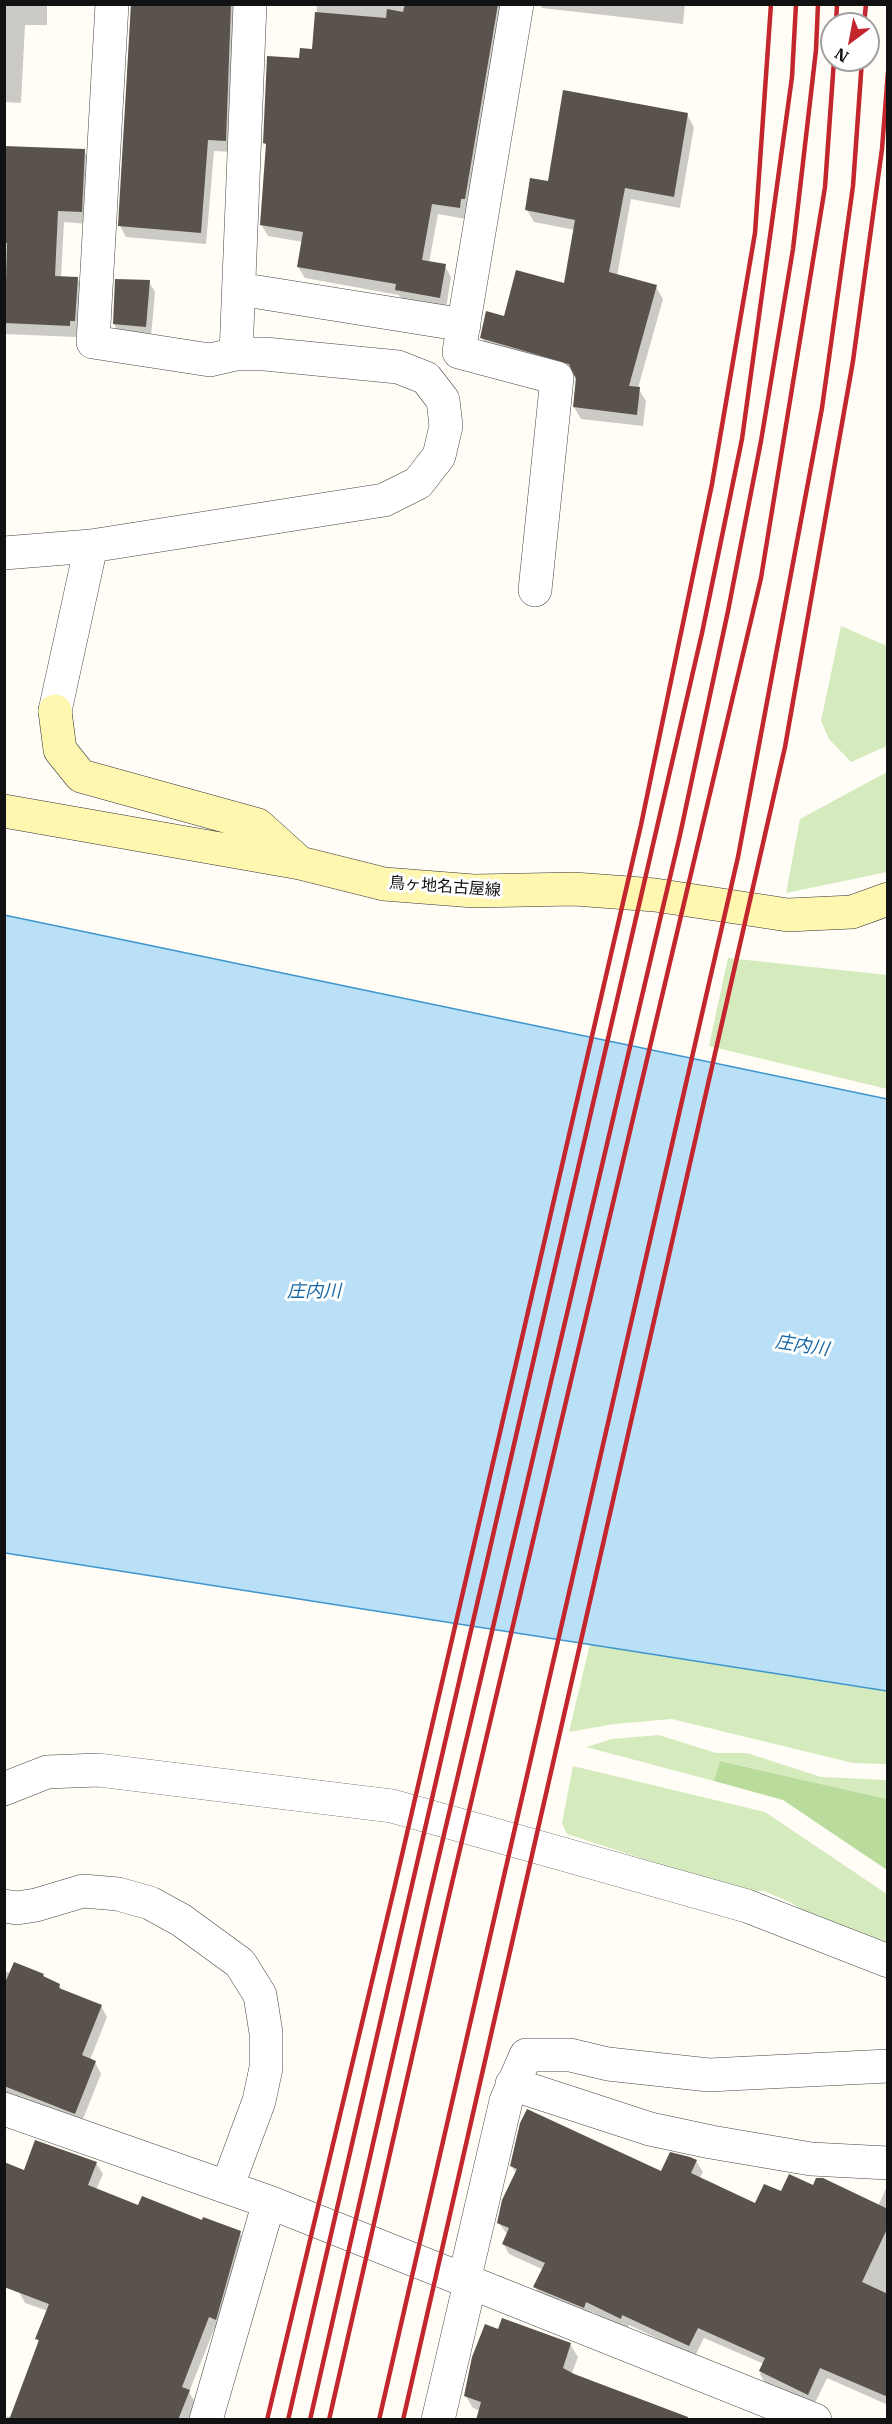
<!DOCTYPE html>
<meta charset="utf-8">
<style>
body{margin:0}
#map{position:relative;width:892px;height:2424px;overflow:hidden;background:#fffdf5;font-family:"IBM Plex Serif",serif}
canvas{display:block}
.frame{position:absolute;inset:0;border:6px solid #111;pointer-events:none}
.north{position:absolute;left:820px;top:12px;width:60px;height:60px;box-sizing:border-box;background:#fff;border:2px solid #a0a0a0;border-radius:50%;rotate:212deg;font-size:16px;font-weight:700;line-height:24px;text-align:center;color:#111}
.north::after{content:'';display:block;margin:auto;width:21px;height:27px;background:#c4262e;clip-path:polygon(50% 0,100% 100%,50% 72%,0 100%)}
</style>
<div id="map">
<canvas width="892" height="2424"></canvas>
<div class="frame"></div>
<div class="north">N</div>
</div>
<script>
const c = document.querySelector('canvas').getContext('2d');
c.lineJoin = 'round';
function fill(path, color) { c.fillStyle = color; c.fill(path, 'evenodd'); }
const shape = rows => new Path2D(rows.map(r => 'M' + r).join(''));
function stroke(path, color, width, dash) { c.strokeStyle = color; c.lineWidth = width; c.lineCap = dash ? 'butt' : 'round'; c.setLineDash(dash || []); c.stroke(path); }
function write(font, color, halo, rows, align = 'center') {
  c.font = font + ' "IBM Plex Serif","Noto Sans JP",serif'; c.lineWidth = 6; c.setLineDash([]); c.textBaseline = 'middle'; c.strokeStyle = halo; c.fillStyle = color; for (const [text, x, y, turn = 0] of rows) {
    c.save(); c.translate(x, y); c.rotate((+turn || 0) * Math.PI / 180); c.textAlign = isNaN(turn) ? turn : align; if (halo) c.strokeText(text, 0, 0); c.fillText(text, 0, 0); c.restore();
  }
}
fill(shape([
 [841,626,887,646,887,746,851,762,829,739,821,721],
 [887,772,887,872,786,893,800,819],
 [728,958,887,975,887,1089,709,1046],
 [590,1644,887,1691,887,1764,853,1763,672,1719,614,1724,569,1732],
 [659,1735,716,1753,747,1753,821,1777,887,1780,887,1799,721,1761,714,1781,586,1747,612,1739],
 [573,1766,765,1812,887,1894,887,1947,813,1917,792,1903,764,1891,742,1891,567,1834,562,1823]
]), '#d5ebbd');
fill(shape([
 [720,1761,887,1799,887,1870,783,1800,714,1781]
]), '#b9dc9c');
const water = shape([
 [4,915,887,1099,887,1691,5,1553,4,915]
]);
fill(water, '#b9e0f7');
stroke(water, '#3f96cf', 1.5);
fill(shape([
 [4,4,47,4,47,25,25,25,21,103,4,102],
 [131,4,239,4,232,152,214,151,206,244,126,237,120,226],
 [317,4,508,4,466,219,438,214,429,263,445,266,451,277,446,309,403,301,399,295,305,278,298,267,303,242,268,236,261,224,267,148,265,143,300,60,314,51],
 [540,4,685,4,683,24,542,8],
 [687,115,694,127,680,208,631,199,617,276,656,287,663,299,638,388,646,401,643,426,581,419,574,407,575,375,489,350,482,338,505,317,565,285,575,230,534,222,527,210,549,183],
 [4,147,84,151,91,163,87,224,64,222,61,278,77,278,84,290,81,332,76,332,76,337,4,334],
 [149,282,155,292,151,337,120,335,114,324],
 [4,1972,43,1975,45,1979,59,1985,63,1992,101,2006,107,2017,90,2060,95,2062,101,2074,81,2124,4,2094],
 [696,2161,703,2172,699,2179,755,2205,781,2193,813,2187,878,2206,888,2184,888,2405,827,2378,814,2405,766,2385,760,2374,764,2364,704,2338,695,2356,629,2325,627,2329,592,2312,590,2317,541,2298,535,2287,544,2270,509,2254,503,2243,507,2234,498,2222,516,2174,512,2166,662,2173],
 [96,2163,103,2174,96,2190,139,2207,240,2233,246,2244,222,2330,215,2327,189,2392,195,2402,188,2420,6,2420,7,2416,11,2417,43,2350,37,2339,48,2311,25,2303,19,2292,25,2172],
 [499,2331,570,2344,578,2357,572,2373,646,2403,480,2411,473,2408,465,2395]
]), '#0003');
fill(shape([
 [131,4,231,4,226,141,208,140,201,233,118,226],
 [405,4,498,4,465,199,461,199,460,208,432,204,422,260,446,264,440,298,395,290,396,284,297,267,303,232,260,225,266,144,263,143,267,56,299,58,300,48,312,49,315,12,386,18,387,9,403,12],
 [563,90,688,113,674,197,625,188,609,272,657,285,629,386,640,387,637,415,573,407,576,379,569,364,480,338,486,311,504,316,516,270,564,283,575,220,525,210,530,178,548,181],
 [4,146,85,149,82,212,58,211,55,276,78,277,75,321,70,321,70,326,5,323,7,243,4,243],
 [115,279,150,280,146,327,113,324],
 [14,1962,44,1974,43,1976,60,1984,59,1988,102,2005,82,2055,96,2061,75,2114,4,2086,4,1985],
 [527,2109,661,2171,670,2152,690,2157,697,2160,691,2173,755,2203,764,2184,781,2191,789,2174,813,2185,816,2178,823,2178,888,2209,888,2227,862,2282,888,2294,888,2397,820,2368,808,2395,759,2371,765,2358,698,2328,689,2346,622,2315,621,2319,586,2302,584,2308,533,2287,545,2263,502,2244,509,2228,497,2223,502,2200,517,2169,510,2166,520,2123],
 [35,2140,97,2162,88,2185,138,2205,142,2196,202,2220,203,2217,241,2231,216,2320,209,2317,182,2387,190,2390,178,2420,9,2420,39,2340,35,2339,49,2304,4,2287,4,2162,24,2170],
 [502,2318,571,2343,563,2368,574,2374,688,2417,687,2420,476,2420,481,2402,464,2396,472,2357,485,2324,498,2329]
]), '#5a524d');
const minor = shape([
 [517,4,459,352,557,378,535,590],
 [239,289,464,325],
 [236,354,250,4],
 [4,553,91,546,384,500,418,483,439,456,446,426,443,400,426,378,398,367,265,354,236,354,210,360,93,342,112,4],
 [55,711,91,546],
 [512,2084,650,2129,711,2142,811,2159,888,2163],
 [4,2109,269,2202,815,2420],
 [464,2281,506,2101,526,2055,570,2055,608,2064,709,2075,888,2066],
 [206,2420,269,2202],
 [438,2420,470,2283]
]);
const tertiary = shape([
 [4,1789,47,1772,98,1770,392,1806,747,1906,888,1961],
 [4,1906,17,1908,36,1905,83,1891,118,1894,150,1903,181,1920,240,1963,260,1995,266,2033,266,2068,259,2101,227,2187]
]);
const secondary = shape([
 [55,711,60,750,81,776,258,825,300,863],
 [4,811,300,863,384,884,474,891,574,889,655,895,788,915,852,912,888,899]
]);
stroke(minor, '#444', 34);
stroke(tertiary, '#444', 34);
stroke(secondary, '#333', 34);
stroke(minor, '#fff', 33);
stroke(tertiary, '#fff', 33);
stroke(secondary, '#fff6b0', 33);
stroke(shape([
 [836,24,837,4],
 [864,24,866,4],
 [267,2420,395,1885,641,825,712,484,755,233,771,4],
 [288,2420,702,633,742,439,792,77,796,4],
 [310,2420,429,1898,680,835,728,611,761,441,793,249,816,50,818,4],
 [329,2420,447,1904,761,578,825,187,834,60],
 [379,2420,738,857,822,408,853,186,862,60],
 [403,2420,785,747,853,361,882,149,888,72]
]), '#c4262e', 4.5);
write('16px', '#111', '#fff', [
 ["鳥ヶ地名古屋線",445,887,4]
]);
write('italic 18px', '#1768a6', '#fff', [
 ["庄内川",314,1292],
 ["庄内川",802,1346,9]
]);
</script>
